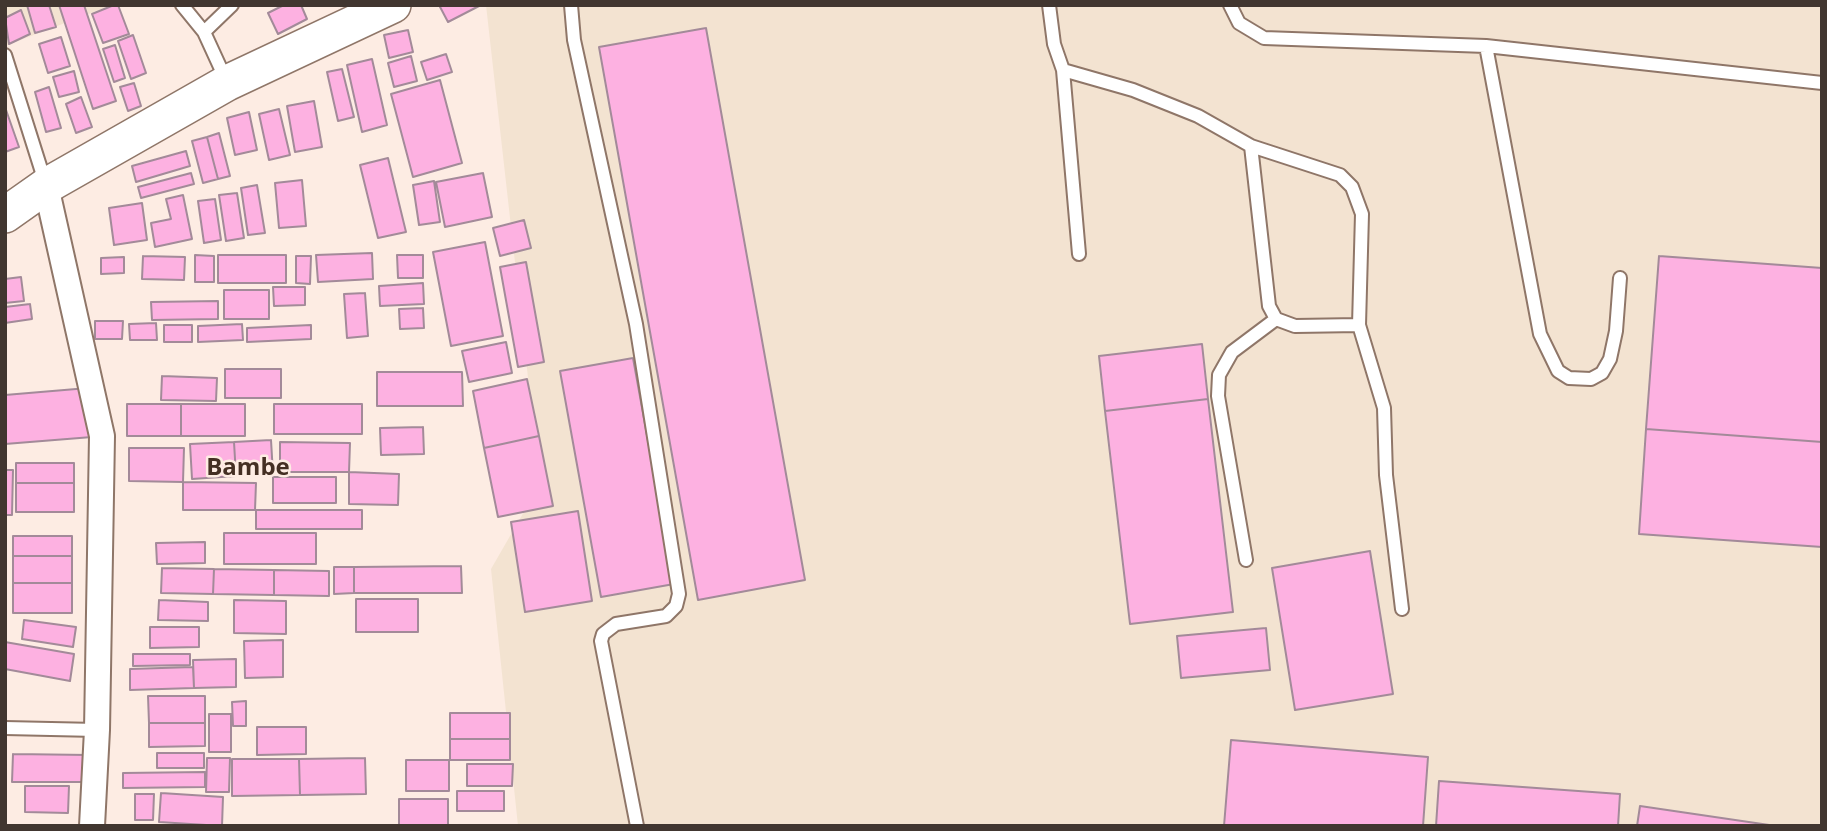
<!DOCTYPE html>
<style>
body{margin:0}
#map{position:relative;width:1827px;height:831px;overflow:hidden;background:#fdece3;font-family:"Open Sans",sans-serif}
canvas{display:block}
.frame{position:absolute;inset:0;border:7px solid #413630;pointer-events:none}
</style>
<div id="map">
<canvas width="1827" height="831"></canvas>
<div class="frame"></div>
</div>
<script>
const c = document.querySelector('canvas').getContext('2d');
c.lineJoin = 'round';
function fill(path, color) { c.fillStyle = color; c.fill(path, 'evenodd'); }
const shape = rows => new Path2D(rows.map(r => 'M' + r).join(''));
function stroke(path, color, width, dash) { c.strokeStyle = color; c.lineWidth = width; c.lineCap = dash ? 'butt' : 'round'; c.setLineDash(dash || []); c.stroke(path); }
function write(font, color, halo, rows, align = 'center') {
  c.font = font + ' "Open Sans",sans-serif'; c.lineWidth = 5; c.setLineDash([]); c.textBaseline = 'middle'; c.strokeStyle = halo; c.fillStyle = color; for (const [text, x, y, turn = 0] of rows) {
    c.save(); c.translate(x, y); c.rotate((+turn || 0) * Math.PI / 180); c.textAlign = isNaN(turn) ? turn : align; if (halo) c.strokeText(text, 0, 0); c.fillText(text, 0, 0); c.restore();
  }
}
fill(shape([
 [5,5,112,5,5,46],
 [486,5,1822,5,1822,826,518,826,491,569,540,484]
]), '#f3e3d1');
const building = shape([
 [27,5,49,5,56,27,35,33,27,5],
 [59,5,84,5,116,101,93,109,59,5],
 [114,5,118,5,129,34,103,43,92,14,114,5],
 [284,5,301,5,307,19,278,34,268,13,284,5],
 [439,5,481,5,448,22,439,5],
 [21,10,30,34,9,44,5,18,21,10],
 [706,28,805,580,698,600,599,47,706,28],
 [408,30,413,52,389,58,384,35,408,30],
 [133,35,146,73,131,79,118,41,133,35],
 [61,37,70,66,48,73,39,44,61,37],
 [115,45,125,78,114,82,103,49,115,45],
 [446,54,452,72,427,80,421,62,446,54],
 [411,56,417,81,394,87,388,63,411,56],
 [372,59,387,125,362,132,347,65,372,59],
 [342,69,354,117,338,121,327,72,342,69],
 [74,71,79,92,59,97,53,77,74,71],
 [440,80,462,163,413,177,391,94,440,80],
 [134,83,141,106,128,111,120,87,134,83],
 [49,87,61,128,46,132,35,92,49,87],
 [81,97,92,127,76,133,66,104,81,97],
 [314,101,322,147,295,152,287,106,314,101],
 [5,107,19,147,5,152,5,107],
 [279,109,290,155,269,160,259,114,279,109],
 [249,112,257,150,235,155,227,118,249,112],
 [219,133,230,176,218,179,207,137,219,133],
 [207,137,218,179,203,183,192,141,207,137],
 [186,151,190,166,136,182,132,166,186,151],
 [388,158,406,232,378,238,360,165,388,158],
 [191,173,194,184,141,198,138,187,191,173],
 [483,173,492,217,445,227,436,182,483,173],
 [302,180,306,226,279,228,275,183,302,180],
 [434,181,440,222,419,225,413,185,434,181],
 [257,185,265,233,248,235,241,188,257,185],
 [237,193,244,238,226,241,219,195,237,193],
 [183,195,192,239,155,247,151,223,171,219,166,199,183,195],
 [215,199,221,240,204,243,198,201,215,199],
 [142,203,147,240,114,245,109,208,142,203],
 [524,220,531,248,500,256,493,228,524,220],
 [485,242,503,336,451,346,433,252,485,242],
 [372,253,373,279,318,282,316,255,372,253],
 [195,255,214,256,214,282,195,282,195,255],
 [218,255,286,255,286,283,218,283,218,255],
 [397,255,423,255,423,278,398,278,397,255],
 [143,256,185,257,184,280,142,279,143,256],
 [296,256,311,256,310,284,296,283,296,256],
 [1659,256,1822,268,1822,442,1646,429,1659,256],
 [124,257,124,273,101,274,101,258,124,257],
 [526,262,544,362,518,367,500,267,526,262],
 [21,277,24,301,5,303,5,279,21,277],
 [423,283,424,304,380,306,379,286,423,283],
 [273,287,305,287,305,305,274,306,273,287],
 [224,290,269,290,269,319,224,319,224,290],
 [365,293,368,336,347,338,344,294,365,293],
 [218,301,218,319,152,320,151,302,218,301],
 [30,304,32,319,5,323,5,307,30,304],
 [423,308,424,328,400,329,399,309,423,308],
 [95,321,123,321,122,339,95,339,95,321],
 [156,323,157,340,130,340,129,324,156,323],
 [242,324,243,340,198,342,198,326,242,324],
 [164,325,192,325,192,342,164,342,164,325],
 [311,325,311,339,247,342,247,328,311,325],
 [506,342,512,373,469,382,462,351,506,342],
 [1202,344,1208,399,1105,411,1099,356,1202,344],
 [633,358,674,584,601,597,560,371,633,358],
 [225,369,281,369,281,398,225,398,225,369],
 [377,372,462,372,463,406,377,406,377,372],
 [162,376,217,378,216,401,161,400,162,376],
 [527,379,539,436,484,448,473,391,527,379],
 [88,388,92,437,5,444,5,395,88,388],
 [1208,399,1233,612,1130,624,1105,411,1208,399],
 [127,404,181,404,181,436,127,436,127,404],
 [181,404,245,404,245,436,181,436,181,404],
 [274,404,362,404,362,434,274,434,274,404],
 [423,427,424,454,381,455,380,428,423,427],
 [1646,429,1822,442,1822,547,1639,534,1646,429],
 [539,436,553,506,498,517,484,448,539,436],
 [271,440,273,474,236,476,234,442,271,440],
 [234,442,236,476,192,479,190,444,234,442],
 [280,442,350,443,349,472,280,472,280,442],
 [129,448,184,448,183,482,129,481,129,448],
 [16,463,74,463,74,483,16,483,16,463],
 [5,470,13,470,12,515,5,515,5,470],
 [349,472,399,474,398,505,349,504,349,472],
 [273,477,336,477,336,503,273,503,273,477],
 [183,482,256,483,255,510,183,510,183,482],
 [16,483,74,483,74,512,16,512,16,483],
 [256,510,362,510,362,529,256,529,256,510],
 [578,511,592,601,525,612,511,522,578,511],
 [224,533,316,533,316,564,224,564,224,533],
 [13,536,72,536,72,556,13,556,13,536],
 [205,542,205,563,157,564,156,543,205,542],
 [1370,551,1393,694,1295,710,1272,568,1370,551],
 [13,556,72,556,72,583,13,583,13,556],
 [461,566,462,593,354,593,354,567,461,566],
 [334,567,354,567,354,593,334,594,334,567],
 [162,568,214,569,213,594,161,593,162,568],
 [214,569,274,570,274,595,213,594,214,569],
 [274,570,329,571,329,596,274,595,274,570],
 [13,583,72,583,72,613,13,613,13,583],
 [356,599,418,599,418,632,356,632,356,599],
 [159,600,208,602,208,621,158,620,159,600],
 [234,600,286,601,286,634,234,633,234,600],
 [24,620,76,627,73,647,22,639,24,620],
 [150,627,199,627,199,647,150,648,150,627],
 [1266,628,1270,670,1181,678,1177,636,1266,628],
 [283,640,283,677,245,678,244,641,283,640],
 [5,642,74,654,70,681,5,669,5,642],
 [133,654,190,654,190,665,133,666,133,654],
 [236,659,236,687,194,688,193,660,236,659],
 [193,667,194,688,130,690,130,669,193,667],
 [148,696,205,696,205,723,149,723,148,696],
 [246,701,246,726,233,726,232,702,246,701],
 [450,713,510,713,510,739,450,739,450,713],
 [209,714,231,714,231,752,209,752,209,714],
 [149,723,205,723,205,746,149,747,149,723],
 [257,727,306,727,306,754,257,755,257,727],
 [450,739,510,739,510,760,450,760,450,739],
 [1231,740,1428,757,1423,826,1224,826,1231,740],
 [157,753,204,753,204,768,157,768,157,753],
 [13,754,89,755,88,782,12,782,13,754],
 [207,758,230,758,229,792,206,792,207,758],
 [365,758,366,794,300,795,299,759,365,758],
 [232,759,299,759,300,795,232,796,232,759],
 [406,760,449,760,449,791,406,791,406,760],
 [467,764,513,764,512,786,467,786,467,764],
 [205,772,205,787,123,788,123,773,205,772],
 [1439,781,1620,794,1618,826,1436,826,1439,781],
 [25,786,69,786,68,813,25,812,25,786],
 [457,791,504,791,504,811,457,811,457,791],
 [161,793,223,797,222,826,159,822,161,793],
 [135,794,154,794,153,820,135,820,135,794],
 [399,799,448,799,448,826,399,826,399,799],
 [1640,806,1776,826,1637,826,1640,806]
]);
fill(building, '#fdb1e1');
stroke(building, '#a38a99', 2);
const service = shape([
 [182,5,204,32,226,80],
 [571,5,574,40,636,324,679,594,676,606,666,616,616,624,603,634,601,641,637,826],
 [1049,5,1054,44,1063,70,1133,90,1198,116,1251,146,1269,306,1276,319,1295,326,1359,325,1384,408,1386,475,1402,609],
 [1230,5,1239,23,1264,38,1486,46,1540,334,1558,371,1569,378,1591,379,1602,373,1610,359,1616,331,1620,278],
 [204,32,232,5],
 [1486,46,1822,83],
 [5,55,46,185],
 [1063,70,1079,254],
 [1251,146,1340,175,1352,187,1362,214,1359,325],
 [1246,560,1218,396,1219,375,1232,352,1276,319],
 [5,728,97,730]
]);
const minor = shape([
 [46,186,102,436,97,730,92,826]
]);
const secondary = shape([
 [5,215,46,186,227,83,393,5]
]);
stroke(service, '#8f7668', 16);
stroke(minor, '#8f7668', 28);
stroke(secondary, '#8f7668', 38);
stroke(service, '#fff', 12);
stroke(minor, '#fff', 24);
stroke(secondary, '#fff', 35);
write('bold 24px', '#442f23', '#fdece3', [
 ["Bambe",248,468]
]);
</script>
